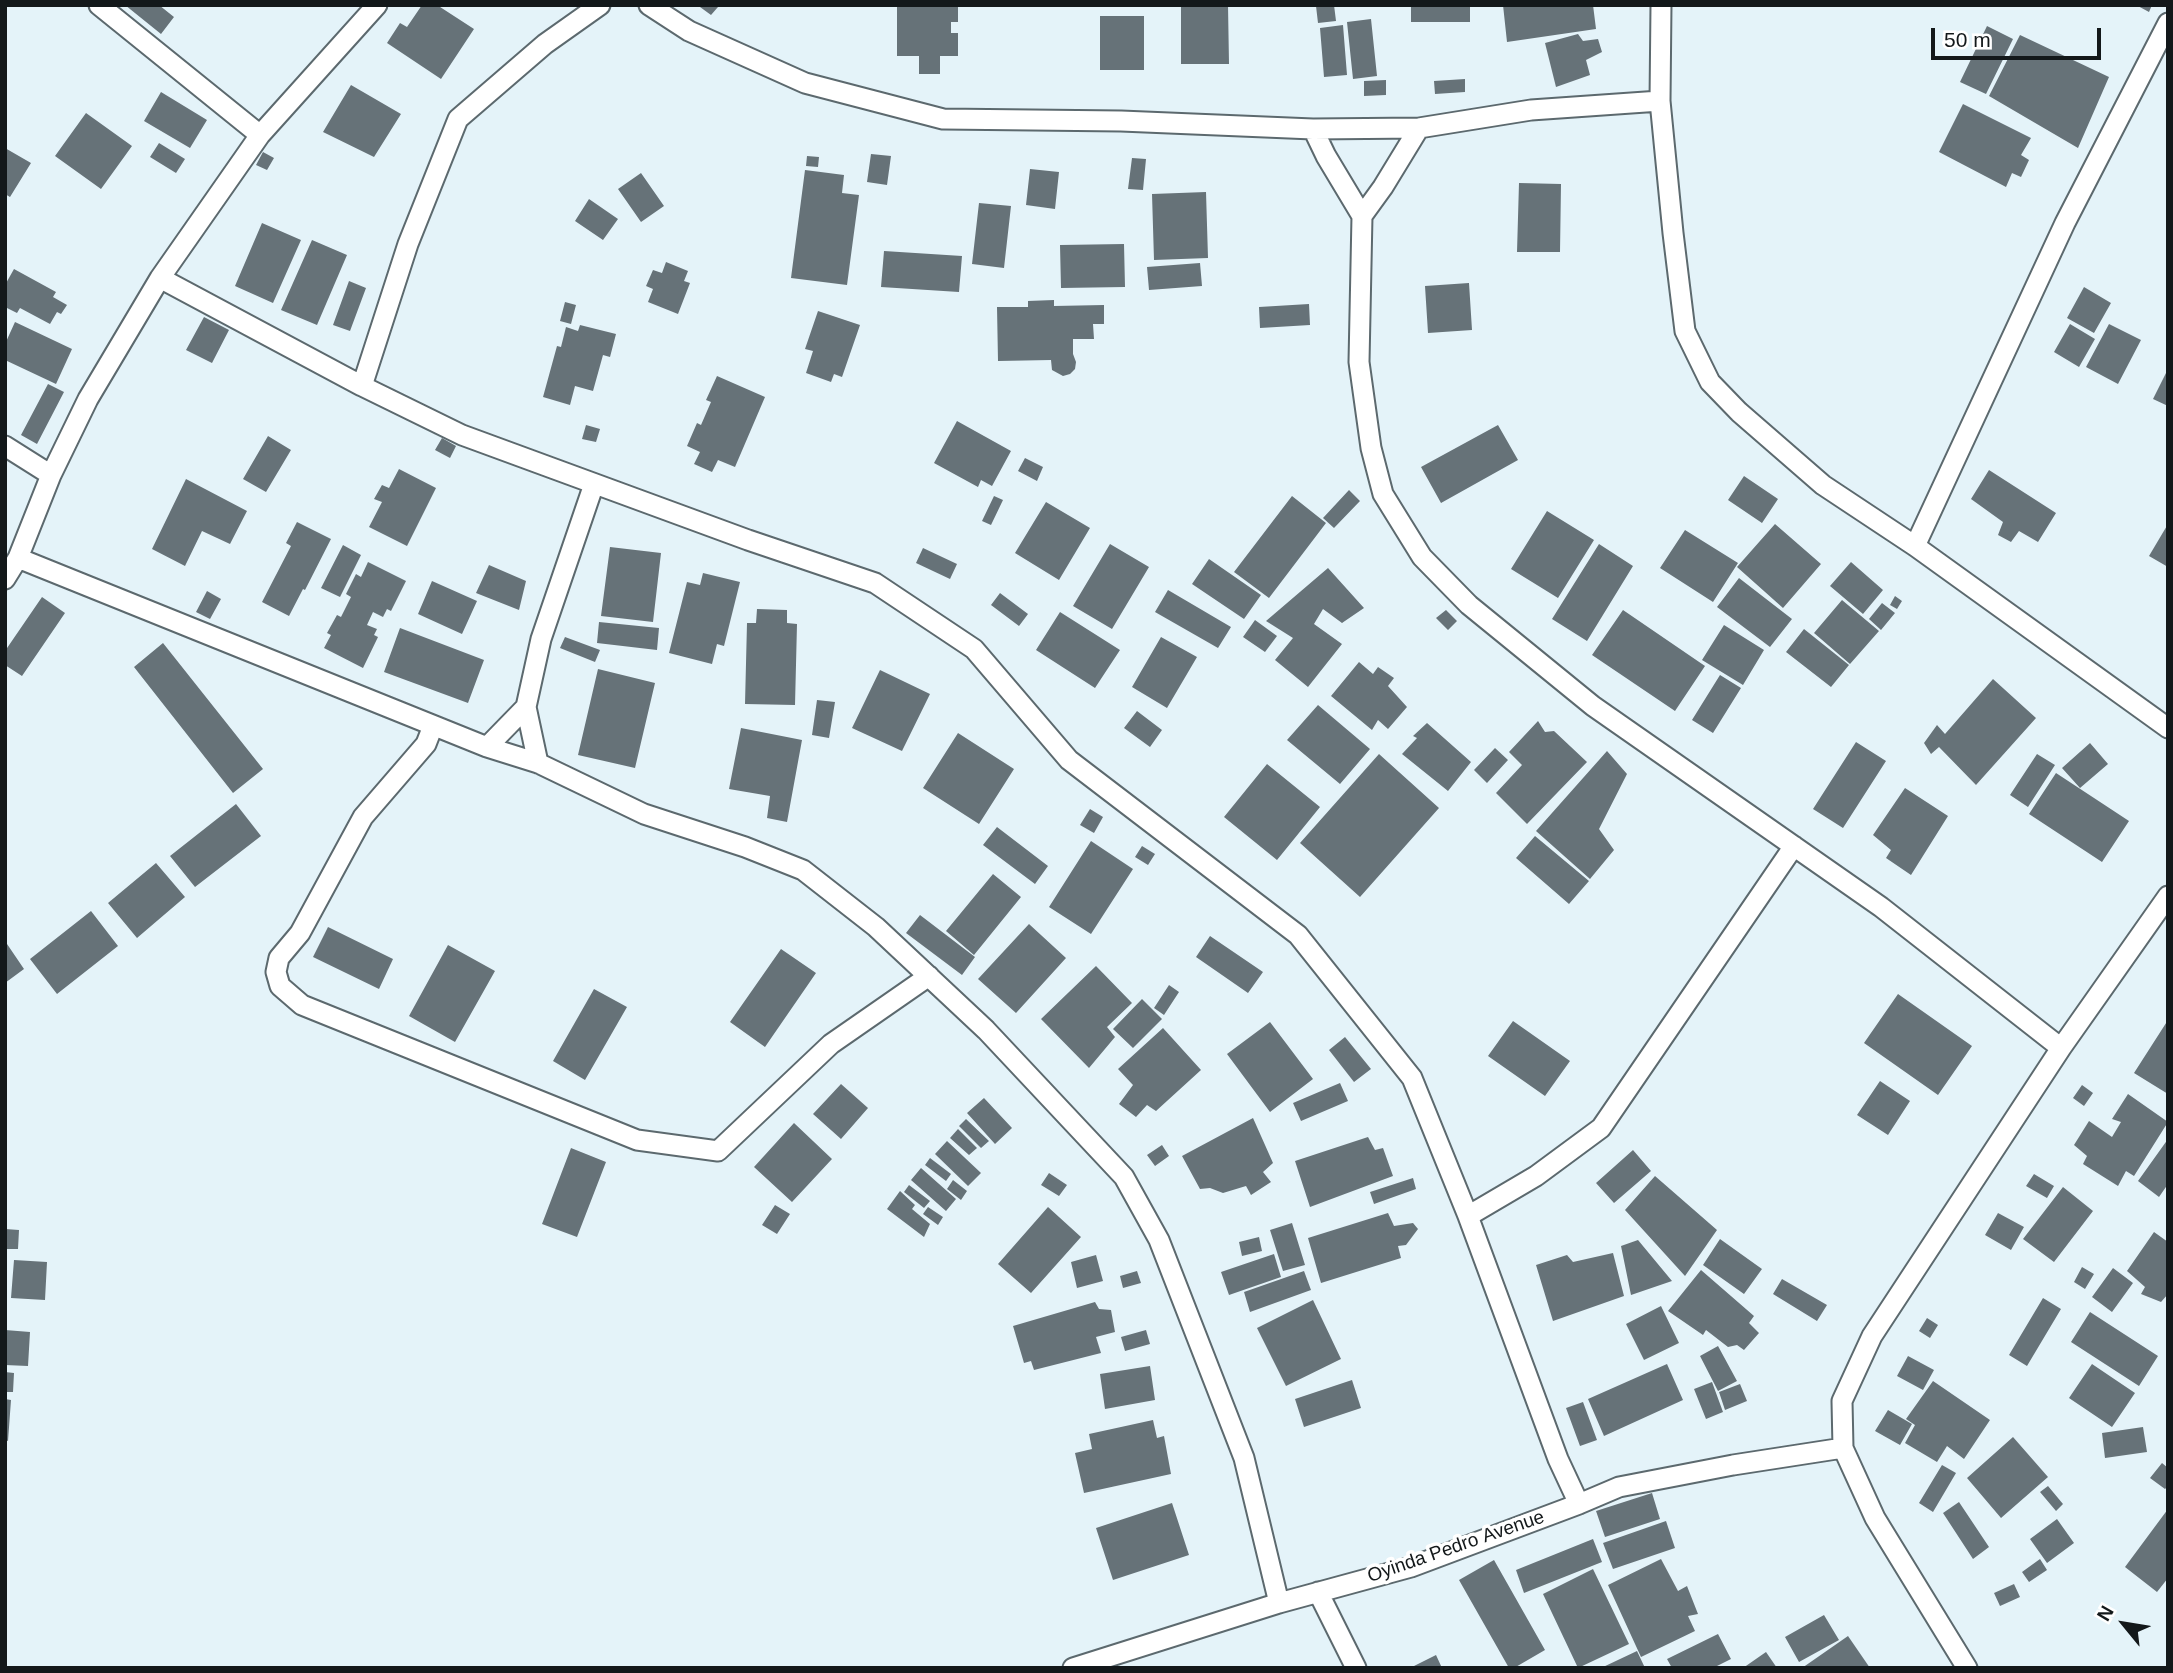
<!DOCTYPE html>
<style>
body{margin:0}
#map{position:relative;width:2173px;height:1673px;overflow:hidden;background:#e4f3f9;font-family:Arial,sans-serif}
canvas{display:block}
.frame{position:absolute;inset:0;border:7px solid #13181a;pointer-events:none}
.north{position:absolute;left:2089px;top:1589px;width:70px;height:70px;-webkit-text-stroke:5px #fff;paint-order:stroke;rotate:300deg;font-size:19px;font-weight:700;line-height:28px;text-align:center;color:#13181a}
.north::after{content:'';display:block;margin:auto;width:24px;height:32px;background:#13181a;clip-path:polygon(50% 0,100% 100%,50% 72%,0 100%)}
.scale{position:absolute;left:1931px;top:28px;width:170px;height:32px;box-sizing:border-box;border:4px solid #13181a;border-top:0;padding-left:9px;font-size:21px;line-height:24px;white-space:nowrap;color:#13181a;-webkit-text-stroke:5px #fff;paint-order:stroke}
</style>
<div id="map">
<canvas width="2173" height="1673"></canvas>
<div class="frame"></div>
<div class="north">N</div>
<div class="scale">50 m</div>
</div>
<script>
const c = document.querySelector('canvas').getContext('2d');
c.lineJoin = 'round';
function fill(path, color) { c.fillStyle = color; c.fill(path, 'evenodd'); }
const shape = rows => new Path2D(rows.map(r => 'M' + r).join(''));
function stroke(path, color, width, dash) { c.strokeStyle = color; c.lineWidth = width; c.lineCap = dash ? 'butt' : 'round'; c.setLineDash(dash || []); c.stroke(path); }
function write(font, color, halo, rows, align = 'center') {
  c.font = font + ' Arial,sans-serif'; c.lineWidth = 7; c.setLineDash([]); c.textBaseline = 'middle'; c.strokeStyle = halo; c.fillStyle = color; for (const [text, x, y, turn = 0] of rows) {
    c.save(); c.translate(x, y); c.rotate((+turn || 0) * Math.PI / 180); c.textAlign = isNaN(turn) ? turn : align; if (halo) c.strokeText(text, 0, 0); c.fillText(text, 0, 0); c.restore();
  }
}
fill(shape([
 [125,5,159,5,174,17,161,34],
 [422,5,437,5,474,29,441,79,387,43,400,23,407,27],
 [702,5,717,5,718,7,711,15,700,7],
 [897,5,958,5,958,22,951,22,951,33,958,33,958,56,940,56,940,74,919,74,919,56,897,56],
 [1181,5,1228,5,1229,64,1181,64],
 [1334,5,1336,21,1318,23,1316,6],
 [1411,5,1470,5,1470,22,1411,22],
 [1503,5,1593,5,1596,29,1507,42],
 [2136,5,2152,5,2149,12],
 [1100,16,1144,16,1144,70,1100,70],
 [1371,19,1377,76,1353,79,1347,22],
 [1343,25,1347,75,1324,77,1320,28],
 [1987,26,2013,39,1986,94,1960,82],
 [1578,34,1583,41,1598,39,1602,52,1586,60,1590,75,1556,87,1545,43],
 [2020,35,2109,77,2078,148,1989,96],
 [1465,79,1465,92,1435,94,1434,81],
 [1386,80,1386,95,1364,96,1364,81],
 [351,85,401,114,374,157,323,132],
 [161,92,207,120,190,148,144,121],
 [1963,104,2031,138,2021,155,2029,160,2021,177,2012,173,2006,187,1939,152],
 [86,113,132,146,101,189,55,156],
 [159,143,185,159,176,173,150,157],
 [5,148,31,163,10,197,5,194],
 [263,152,274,158,267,170,256,165],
 [871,154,891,156,887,185,867,182],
 [807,156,819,157,818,167,806,166],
 [1132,158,1146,159,1143,190,1128,189],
 [1030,169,1059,172,1055,209,1026,205],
 [805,170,844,175,842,193,859,195,847,285,791,278],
 [641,173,664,206,641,222,618,189],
 [1519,183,1561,184,1560,252,1517,252],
 [1206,192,1208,258,1154,260,1152,194],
 [589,199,618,219,603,240,575,221],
 [979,203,1011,206,1004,268,972,264],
 [262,223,301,240,273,303,235,286],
 [312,240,347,255,317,325,281,310],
 [1124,244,1125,287,1061,288,1060,245],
 [884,251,962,256,959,292,881,287],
 [666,262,688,271,684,281,690,283,678,314,648,302,653,289,646,286,653,270,662,273],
 [1200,263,1202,286,1149,290,1147,267],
 [14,269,56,292,53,297,67,305,61,314,57,312,50,324,20,308,17,313,5,307,5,285],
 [349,281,366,288,350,331,333,325],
 [1469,283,1472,330,1428,333,1425,286],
 [2084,287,2111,303,2094,333,2067,318],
 [1054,300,1054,306,1104,305,1104,324,1093,324,1094,339,1073,339,1073,354,1076,362,1075,369,1070,374,1063,376,1052,370,1051,360,998,361,997,307,1028,307,1028,301],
 [565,302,576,305,571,324,560,321],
 [1309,304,1310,325,1260,328,1259,307],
 [818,311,860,325,842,377,834,374,831,382,806,373,813,351,805,349],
 [204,317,229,330,212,363,186,350],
 [15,322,72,349,56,384,5,360,5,344],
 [2070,324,2095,339,2079,367,2054,352],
 [2109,324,2141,340,2118,384,2086,367],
 [580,325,616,334,610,357,603,355,593,391,575,386,570,405,543,397,557,346,561,347,566,327,578,331],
 [2168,369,2168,406,2153,399],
 [717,376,765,397,735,467,718,460,712,472,694,464,700,452,687,446,697,423,701,425,711,402,706,400],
 [48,384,64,392,37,444,21,435],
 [957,421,1011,451,992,486,981,480,978,487,934,463],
 [586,425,600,429,596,442,582,439],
 [1498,425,1518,460,1441,503,1421,467],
 [268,436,291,450,266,492,243,479],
 [442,438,456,446,450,458,435,450],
 [1025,458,1043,467,1037,481,1018,471],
 [399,469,436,488,407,546,369,527,382,502,374,499,382,485,389,488],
 [1989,470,2056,513,2038,542,2019,531,2011,542,1998,535,2003,522,1971,499],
 [1744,476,1778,499,1762,523,1728,500],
 [186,479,247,511,230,544,202,531,185,566,152,549],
 [1349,490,1360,501,1334,528,1323,518],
 [994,496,1003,500,991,525,982,521],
 [1292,496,1326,523,1269,598,1234,572],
 [1046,502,1090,528,1059,580,1015,553],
 [1547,511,1594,540,1558,598,1511,569],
 [297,522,331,539,305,590,303,589,289,616,262,602,291,546,286,543],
 [1775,524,1821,564,1783,608,1737,567],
 [2168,524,2168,567,2149,556],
 [1685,530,1738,563,1713,602,1660,568],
 [1110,544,1149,567,1112,629,1073,606],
 [1599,544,1633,566,1587,641,1552,619],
 [343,545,361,555,340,597,321,588],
 [610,547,661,553,653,622,601,616],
 [923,548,957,564,950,579,916,563],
 [1209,559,1261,595,1244,619,1192,584],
 [368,562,406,581,391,611,387,609,383,617,373,612,367,625,377,629,374,635,378,637,363,668,324,648,331,635,327,633,337,615,341,617,351,597,346,594,356,574,361,577],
 [1851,562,1883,590,1863,614,1830,586],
 [489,565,526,581,519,610,476,593],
 [1328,568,1364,608,1342,623,1323,609,1314,624,1342,644,1308,687,1275,660,1293,638,1266,621],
 [703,573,740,582,724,646,717,644,712,664,669,653,687,582,700,585],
 [1739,578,1792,619,1770,647,1717,607],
 [432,581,477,601,462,634,418,614],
 [1168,590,1231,627,1218,648,1155,612],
 [207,591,221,599,210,619,196,612],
 [1000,593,1028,614,1019,626,991,605],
 [1895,596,1902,601,1897,609,1890,605],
 [42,597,65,613,22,676,5,665,5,651],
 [1842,600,1879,631,1850,664,1814,633],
 [1882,603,1895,613,1881,630,1869,619],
 [757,609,787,610,787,623,797,624,795,705,745,704,747,623,756,623],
 [1446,610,1457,621,1448,630,1436,618],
 [1623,610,1705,666,1675,711,1592,655],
 [1060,612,1120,650,1095,688,1036,650],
 [1255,620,1277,636,1265,652,1243,637],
 [599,622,659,628,657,650,597,643],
 [1724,625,1764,650,1743,685,1702,660],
 [400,628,484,660,468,703,384,672],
 [1804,629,1849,665,1831,687,1786,652],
 [565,637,600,650,595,662,560,648],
 [1161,637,1197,657,1167,708,1132,687],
 [163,643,263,769,233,793,134,667],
 [1359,662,1373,674,1378,667,1394,678,1388,686,1407,707,1388,729,1378,720,1372,730,1331,696],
 [598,669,655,683,635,768,578,755],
 [880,670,930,694,902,751,852,728],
 [1720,675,1741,688,1713,733,1692,720],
 [1993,679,2036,718,1976,785,1939,747,1931,754,1924,743,1937,725,1945,734],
 [817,700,835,702,829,738,812,735],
 [1318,705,1370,749,1340,784,1287,740],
 [1137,711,1162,730,1150,747,1124,728],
 [1538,721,1545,732,1554,731,1587,762,1527,824,1496,793,1522,765,1509,752],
 [1427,723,1471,762,1448,791,1402,754,1417,738,1413,736],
 [741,728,802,740,787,822,767,818,770,796,729,789],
 [958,733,1014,769,979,824,923,788],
 [1856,742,1886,761,1843,828,1813,809],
 [2090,743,2108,764,2080,788,2062,768],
 [1495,748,1508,760,1487,783,1474,770],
 [1607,751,1627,774,1599,829,1614,850,1590,879,1536,831],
 [1379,754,1439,808,1360,897,1300,843],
 [2037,754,2055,765,2028,807,2010,795],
 [1267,764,1320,807,1277,860,1224,817],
 [2056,773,2129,821,2102,862,2029,814],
 [1905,788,1948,816,1911,875,1886,858,1891,850,1873,835],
 [236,804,261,836,195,887,170,856],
 [1090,809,1103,817,1094,833,1080,825],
 [997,827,1048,866,1035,884,983,845],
 [1535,836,1589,881,1569,904,1516,858],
 [1091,841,1133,869,1091,934,1049,907],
 [1142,846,1155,854,1148,865,1135,857],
 [156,863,185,897,137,938,108,903],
 [993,874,1021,897,974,955,946,931],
 [91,911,118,946,57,994,30,959],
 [920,915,975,957,962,975,906,933],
 [1029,924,1066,958,1016,1013,978,979],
 [328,927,393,959,379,989,313,957],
 [1210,936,1263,972,1248,993,1196,957],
 [5,941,24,969,5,983],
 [448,945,495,971,455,1042,409,1016],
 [781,949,816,973,765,1047,730,1022],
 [1096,966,1132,1003,1107,1027,1115,1037,1089,1068,1041,1019],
 [1169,985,1179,992,1164,1015,1154,1008],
 [594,989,627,1007,585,1080,553,1061],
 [1898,994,1972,1046,1938,1095,1864,1043],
 [1142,999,1162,1019,1133,1048,1113,1029],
 [2168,1020,2168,1094,2134,1073],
 [1513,1021,1570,1061,1545,1096,1488,1056],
 [1270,1022,1313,1079,1270,1112,1227,1054],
 [1163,1028,1201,1070,1156,1111,1147,1105,1136,1117,1119,1104,1133,1085,1118,1069],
 [1345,1037,1371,1069,1354,1082,1329,1050],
 [1880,1081,1910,1101,1888,1135,1857,1115],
 [1340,1083,1348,1101,1301,1121,1293,1103],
 [841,1084,868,1108,841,1139,813,1114],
 [2082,1085,2093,1093,2084,1106,2073,1098],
 [2128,1094,2168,1122,2134,1176,2126,1171,2118,1186,2083,1164,2087,1156,2074,1145,2089,1121,2112,1137,2121,1122,2112,1119],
 [984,1098,1012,1128,995,1144,967,1113],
 [1253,1118,1273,1163,1263,1172,1271,1182,1251,1195,1246,1186,1223,1193,1210,1188,1200,1189,1182,1156],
 [966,1119,989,1141,981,1148,959,1126],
 [794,1123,832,1159,792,1202,754,1167],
 [958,1129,977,1148,969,1155,950,1138],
 [1368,1137,1375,1150,1383,1148,1393,1176,1310,1207,1295,1161],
 [2168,1139,2168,1184,2159,1197,2138,1181],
 [947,1141,981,1173,968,1186,935,1154],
 [1162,1145,1169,1156,1155,1166,1147,1155],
 [571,1148,606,1162,577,1237,542,1224],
 [1633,1150,1651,1171,1614,1203,1596,1183],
 [930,1158,951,1174,946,1181,925,1165],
 [921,1168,956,1199,946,1211,911,1180],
 [1049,1173,1067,1185,1059,1196,1041,1185],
 [2034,1174,2054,1186,2047,1198,2026,1186],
 [1655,1176,1717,1230,1685,1276,1625,1210],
 [1413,1178,1416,1189,1374,1204,1370,1192],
 [953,1180,967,1191,961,1200,947,1189],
 [909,1185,930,1201,924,1208,904,1192],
 [2063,1187,2093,1211,2054,1262,2023,1239],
 [900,1191,915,1205,912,1209,930,1224,924,1237,887,1209],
 [775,1205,790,1214,777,1234,762,1225],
 [928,1207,943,1217,938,1225,923,1214],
 [1048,1207,1081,1237,1031,1293,998,1264],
 [1388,1213,1394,1226,1413,1223,1418,1229,1406,1245,1398,1246,1401,1258,1321,1283,1308,1238],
 [1998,1213,2024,1227,2011,1250,1985,1235],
 [1292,1223,1305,1265,1283,1271,1270,1230],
 [5,1229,19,1230,18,1249,5,1249],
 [2154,1232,2168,1242,2168,1294,2161,1302,2141,1294,2145,1287,2127,1271],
 [1259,1237,1262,1251,1242,1256,1239,1242],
 [1720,1239,1762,1269,1744,1294,1703,1265],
 [1638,1240,1672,1281,1631,1295,1621,1246],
 [1613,1253,1624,1296,1553,1321,1536,1265,1567,1255,1573,1262],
 [1274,1254,1281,1277,1229,1295,1221,1272],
 [1096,1255,1103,1281,1077,1288,1071,1262],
 [14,1260,47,1262,45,1300,11,1298],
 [2082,1267,2094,1274,2085,1289,2074,1282],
 [2113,1268,2133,1283,2112,1312,2092,1297],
 [1701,1270,1754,1316,1749,1323,1759,1333,1744,1350,1737,1345,1728,1347,1706,1330,1703,1335,1668,1311],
 [1137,1271,1141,1283,1123,1288,1120,1276],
 [1304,1271,1311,1290,1250,1312,1244,1292],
 [1782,1279,1827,1305,1817,1321,1773,1294],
 [2043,1298,2061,1309,2027,1366,2009,1355],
 [1313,1300,1341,1359,1286,1386,1257,1328],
 [1095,1302,1099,1309,1111,1310,1115,1332,1096,1337,1101,1353,1034,1370,1031,1361,1024,1363,1013,1326],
 [1661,1306,1679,1343,1644,1360,1626,1324],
 [2090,1312,2158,1356,2139,1386,2071,1342],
 [1927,1318,1938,1325,1930,1338,1919,1331],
 [5,1330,30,1332,28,1366,5,1365],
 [1146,1330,1150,1344,1125,1351,1121,1337],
 [1718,1346,1737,1381,1718,1391,1700,1356],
 [1908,1356,1934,1370,1923,1390,1897,1376],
 [1667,1364,1683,1400,1604,1436,1588,1399],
 [2092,1364,2135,1393,2112,1427,2069,1398],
 [1150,1366,1155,1400,1105,1409,1100,1374],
 [5,1372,14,1373,13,1392,5,1392],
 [1352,1380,1361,1408,1304,1427,1295,1399],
 [1933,1381,1990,1420,1964,1459,1947,1446,1937,1462,1905,1443,1915,1425,1906,1419],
 [1712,1382,1723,1412,1706,1419,1694,1389],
 [1740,1384,1747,1401,1725,1410,1719,1392],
 [5,1399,11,1400,8,1441,5,1440],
 [1583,1402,1597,1440,1580,1446,1566,1408],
 [1888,1410,1912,1424,1900,1445,1875,1431],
 [1153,1420,1157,1438,1164,1436,1171,1474,1084,1493,1075,1453,1092,1449,1089,1434],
 [2143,1427,2147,1452,2105,1458,2102,1433],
 [2013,1437,2048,1477,2001,1518,1967,1478],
 [2162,1463,2168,1468,2168,1486,2165,1489,2150,1478],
 [1942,1465,1956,1473,1933,1512,1919,1503],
 [2048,1486,2063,1504,2056,1511,2040,1492],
 [1652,1493,1660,1519,1605,1537,1596,1511],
 [1959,1502,1989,1547,1973,1559,1943,1513],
 [1172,1503,1189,1555,1113,1580,1096,1528],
 [2168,1509,2168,1578,2157,1592,2125,1567],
 [2057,1519,2074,1543,2047,1563,2030,1539],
 [1666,1521,1675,1548,1613,1569,1603,1543],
 [1593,1539,1602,1562,1524,1593,1516,1570],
 [1661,1559,1678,1591,1687,1586,1698,1614,1688,1616,1695,1631,1641,1657,1608,1585],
 [2040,1559,2047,1570,2029,1582,2022,1572],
 [1494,1560,1545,1650,1514,1668,1509,1668,1459,1580],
 [1593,1569,1629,1644,1578,1668,1543,1594],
 [2014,1584,2020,1597,2000,1606,1994,1593],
 [1824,1615,1839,1640,1799,1662,1785,1637],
 [1718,1634,1731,1659,1713,1668,1672,1668,1667,1659],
 [1848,1636,1870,1668,1802,1668],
 [1637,1651,1645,1668,1601,1668],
 [1766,1652,1777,1668,1743,1668],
 [1436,1655,1442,1668,1410,1668]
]), '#667278');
const minor = shape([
 [99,5,260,135],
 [649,5,689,31,805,83,943,119,1121,121,1313,129,1419,128,1531,110,1660,101],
 [1661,5,1660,101,1673,233,1685,331,1710,382,1739,412,1823,485,1915,546,2168,728],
 [1313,129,1326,156,1362,216,1359,362,1371,448,1383,494,1422,557,1469,605,1593,706,1881,907,2061,1048],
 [1362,216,1383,187,1419,128],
 [160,278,362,386,462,435,748,540,875,583,974,649,1069,760,1298,935,1412,1078,1468,1216,1558,1459,1579,1504],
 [362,386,408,244,458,119,545,44,600,5],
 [5,446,51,475],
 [1915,546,2065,223,2168,23],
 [18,558,487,747,538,763,644,814,745,847,803,870,876,927,986,1030,1124,1177,1159,1240,1244,1458,1279,1603],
 [5,579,18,558,51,475,88,399,160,278,260,135,377,5],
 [433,726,426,744,363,817,300,933,279,958,276,972,280,986,302,1005,637,1140,718,1151,831,1044,929,976],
 [487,747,526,707],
 [538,763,526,707,541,639,594,484],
 [1468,1216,1536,1176,1601,1128,1794,846],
 [1318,1592,1356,1668],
 [1073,1668,1279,1603,1411,1567,1579,1504,1619,1487,1733,1465,1843,1448],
 [1967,1668,1875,1518,1843,1448,1842,1401,1872,1336,2061,1048,2168,896]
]);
stroke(minor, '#5c696e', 23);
stroke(minor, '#fff', 19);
write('19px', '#13181a', '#fff', [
 ["Oyinda Pedro Avenue",1456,1547,-19]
]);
</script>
